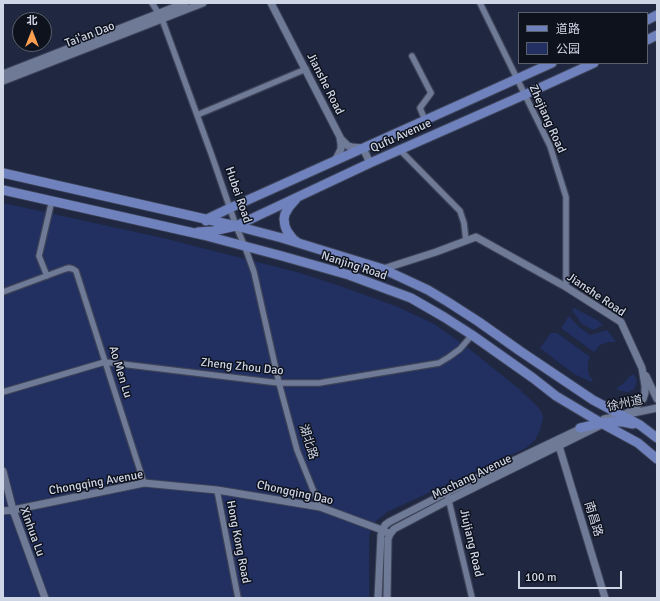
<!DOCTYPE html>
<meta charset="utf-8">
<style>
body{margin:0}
#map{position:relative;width:660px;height:601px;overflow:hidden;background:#202841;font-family:Signika,"Noto Sans SC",sans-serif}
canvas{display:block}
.frame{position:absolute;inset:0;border:4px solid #ced5e5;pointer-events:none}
.legend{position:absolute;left:518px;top:12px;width:130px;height:52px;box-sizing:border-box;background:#0e121d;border:1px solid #5b606d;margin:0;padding:5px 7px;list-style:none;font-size:12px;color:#ced5e5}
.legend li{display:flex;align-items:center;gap:8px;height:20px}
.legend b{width:20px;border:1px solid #5b606d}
.north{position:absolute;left:12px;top:12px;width:40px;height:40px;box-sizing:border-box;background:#0e121d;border:1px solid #5b606d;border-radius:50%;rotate:0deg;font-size:11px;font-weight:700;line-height:16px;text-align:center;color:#ced5e5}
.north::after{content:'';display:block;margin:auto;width:14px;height:18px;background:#fa9f4f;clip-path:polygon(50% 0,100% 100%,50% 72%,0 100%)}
.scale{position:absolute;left:518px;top:571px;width:104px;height:18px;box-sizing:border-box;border:2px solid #ced5e5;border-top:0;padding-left:5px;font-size:12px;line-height:14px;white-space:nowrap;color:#ced5e5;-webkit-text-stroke:3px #0e121d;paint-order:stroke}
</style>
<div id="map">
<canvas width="660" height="601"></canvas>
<div class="frame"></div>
<ul class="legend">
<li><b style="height:5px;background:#6f82be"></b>道路</li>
<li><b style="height:11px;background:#212f61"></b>公园</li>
</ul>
<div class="north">北</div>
<div class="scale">100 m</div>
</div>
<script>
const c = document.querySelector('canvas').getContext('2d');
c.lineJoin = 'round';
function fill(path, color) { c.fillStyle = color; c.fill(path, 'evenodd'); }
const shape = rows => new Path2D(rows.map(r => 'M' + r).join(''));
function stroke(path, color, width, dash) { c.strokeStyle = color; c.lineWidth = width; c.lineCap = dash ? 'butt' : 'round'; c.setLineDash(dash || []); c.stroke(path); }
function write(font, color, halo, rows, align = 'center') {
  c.font = font + ' Signika,"Noto Sans SC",sans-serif'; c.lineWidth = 3; c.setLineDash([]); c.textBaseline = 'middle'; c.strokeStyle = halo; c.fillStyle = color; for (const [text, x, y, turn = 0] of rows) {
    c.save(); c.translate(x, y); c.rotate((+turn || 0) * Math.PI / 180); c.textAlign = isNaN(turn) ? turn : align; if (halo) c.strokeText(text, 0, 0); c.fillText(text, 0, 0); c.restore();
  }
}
fill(shape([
 [3,203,163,238,300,273,340,286,398,307,434,324,467,347,519,389,538,407,542,413,543,419,540,430,535,440,526,448,387,512,374,523,369,536,369,598,3,598],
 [574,308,597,320,603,325,593,330,582,324,572,310],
 [569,316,579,327,590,335,607,330,616,342,608,342,600,345,594,352,561,328],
 [551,333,557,333,590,357,588,362,588,371,590,377,593,380,592,382,574,374,540,348],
 [634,374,637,381,634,389,629,392,626,392,617,390,617,388,624,383,630,376]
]), '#212f61');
const minor = shape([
 [152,3,162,19,212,156,236,226,245,247,254,272,279,383,297,450,320,507],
 [480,3,550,146,566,197,566,287],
 [412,56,431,93,420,108,425,120],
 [197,115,306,69],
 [400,150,460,211,464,223,466,241],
 [47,276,39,256,52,200],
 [3,292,65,269,69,268,73,269,76,271,144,483],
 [3,392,105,362,279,383,319,383,439,363,449,357,460,349,472,335],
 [217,490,238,598],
 [448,497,472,598]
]);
const tertiary = shape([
 [271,3,341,139,348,146,352,147,363,148,370,163],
 [3,74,185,3],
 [3,81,203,3],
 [334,161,337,157,341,149,341,144,340,138],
 [383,269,436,252,476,237,566,287,621,322,642,368,645,386,645,393,643,399,633,410,619,417],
 [646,376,657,399],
 [604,419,657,408],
 [559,446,605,598],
 [3,471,13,510,45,598],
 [3,511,13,510,144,483,217,490,320,507,382,530,390,534],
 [378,598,381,535,385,525,389,522,446,493,584,427],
 [387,598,388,539,390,534,394,529,449,500,599,426]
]);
const primary = shape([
 [647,20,657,15],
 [647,40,657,35],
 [3,173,236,226,282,238,383,269,428,290,448,302,479,322,520,351,593,400,640,425,657,438],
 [3,190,203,235,282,256,349,275,411,298,444,317,472,335,533,378,556,396,603,424,638,443,657,459],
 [296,199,289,207,285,214,284,219,285,226,287,231,293,239,297,242],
 [206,221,207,219,230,208,552,63],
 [198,232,213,231,236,226,370,163,524,95,594,63],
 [580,428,607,422,623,422,633,424]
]);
stroke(minor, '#3d4358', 8);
stroke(tertiary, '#3d4358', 9);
stroke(primary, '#3d4358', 11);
stroke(minor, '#6f7a96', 5.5);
stroke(tertiary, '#6f7a96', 7);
stroke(primary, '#6f82be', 9);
write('12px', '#ced5e5', '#0e121d', [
 ["Tai'an Dao",90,35,-21],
 ["Jianshe Road",325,84,63],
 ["Zhejiang Road",547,119,66],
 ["Qufu Avenue",401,136,-24],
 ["Hubei Road",238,195,71],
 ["Nanjing Road",354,266,18],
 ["Jianshe Road",596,295,34],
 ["Zheng Zhou Dao",242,367,6],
 ["Ao Men Lu",120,372,73],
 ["徐州道",625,404,-12],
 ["湖北路",308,442,72],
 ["Machang Avenue",472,477,-26],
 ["Chongqing Avenue",96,483,-10],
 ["Chongqing Dao",295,493,12],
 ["南昌路",593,519,73],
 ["Xinhua Lu",32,532,70],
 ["Hong Kong Road",238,542,79],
 ["Jiujiang Road",471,543,77]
]);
</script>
